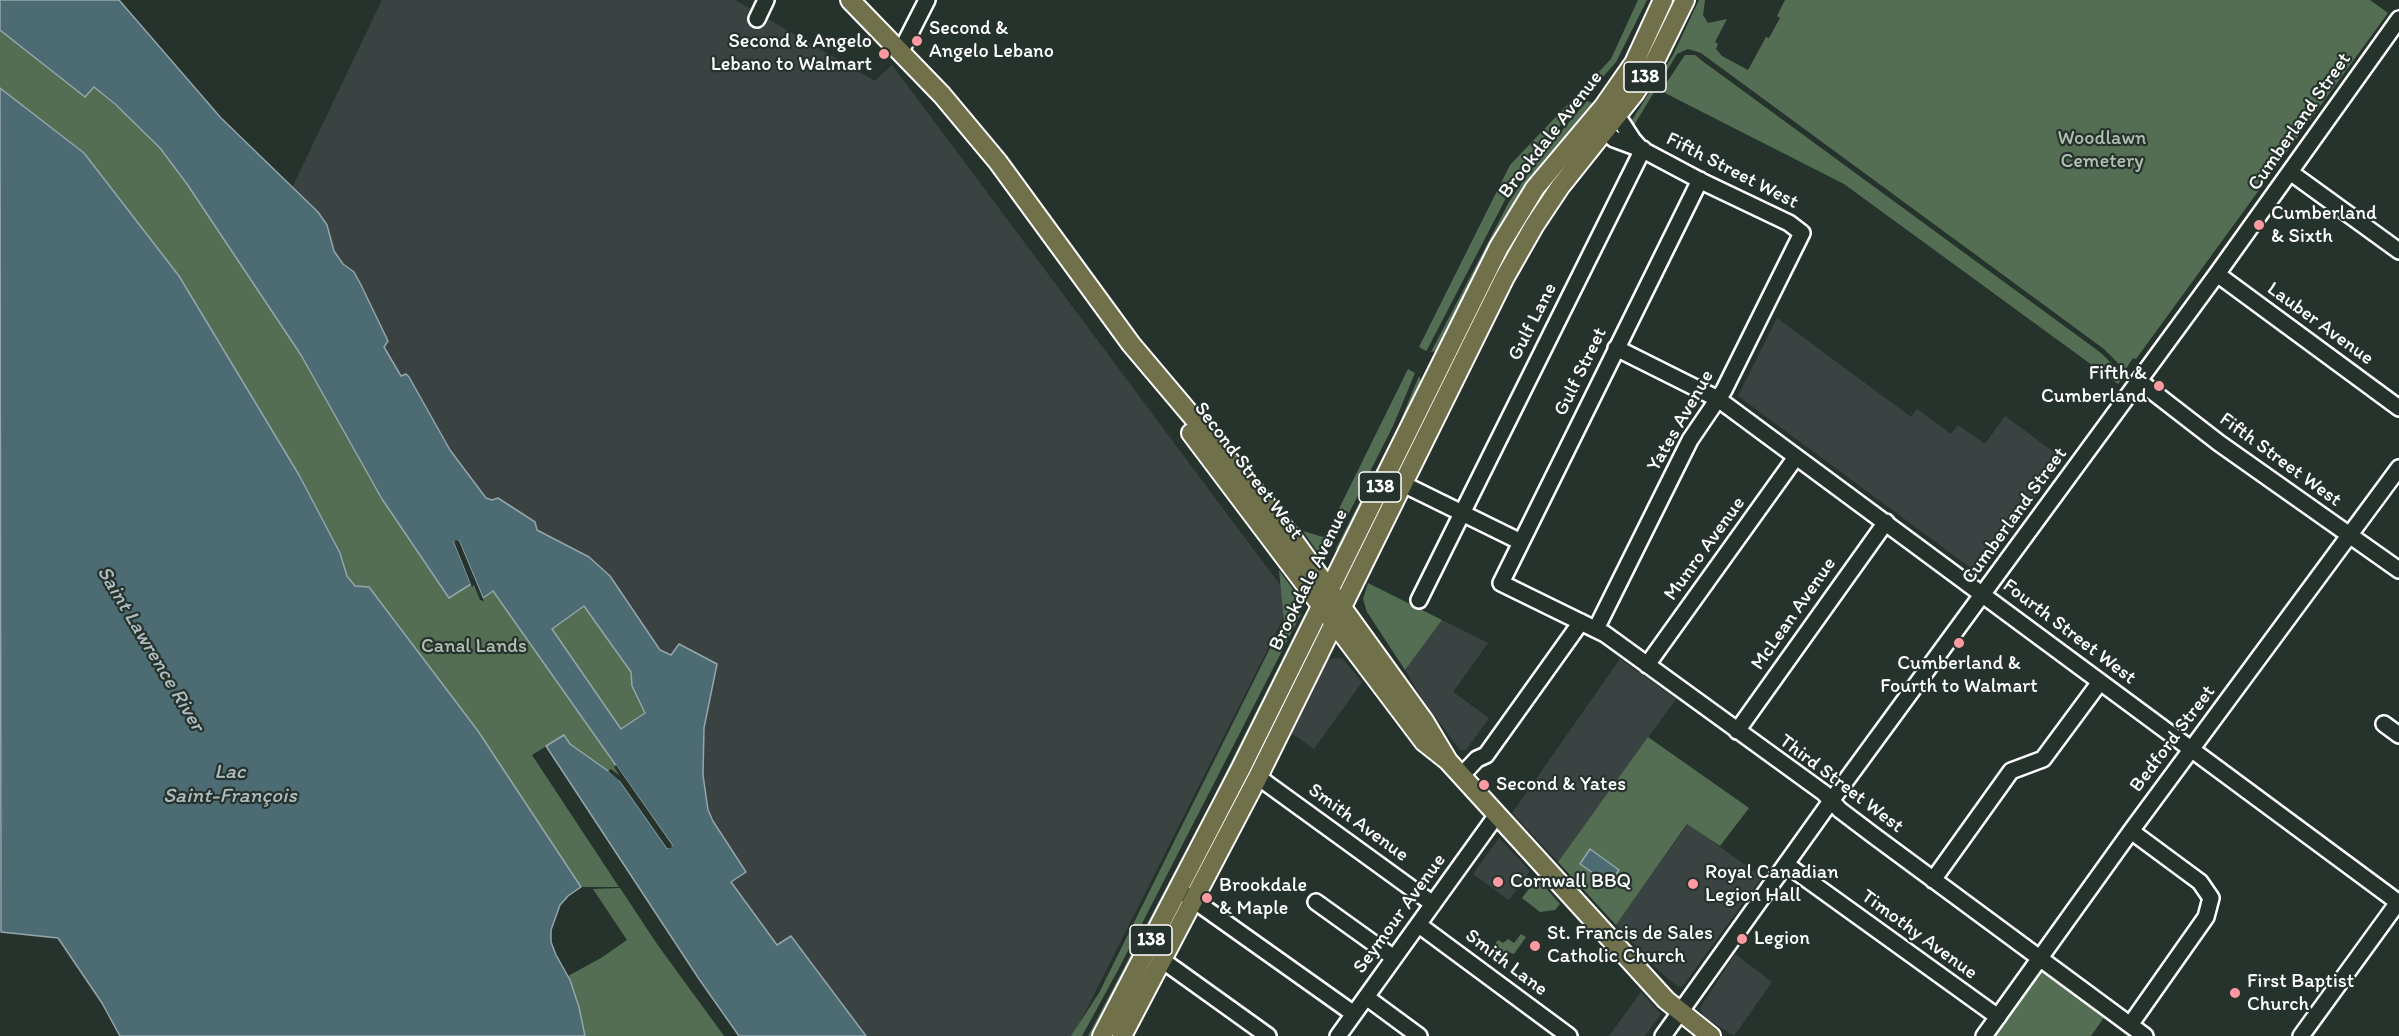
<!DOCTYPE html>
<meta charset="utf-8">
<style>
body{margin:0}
canvas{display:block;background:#26332d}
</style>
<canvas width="2399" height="1036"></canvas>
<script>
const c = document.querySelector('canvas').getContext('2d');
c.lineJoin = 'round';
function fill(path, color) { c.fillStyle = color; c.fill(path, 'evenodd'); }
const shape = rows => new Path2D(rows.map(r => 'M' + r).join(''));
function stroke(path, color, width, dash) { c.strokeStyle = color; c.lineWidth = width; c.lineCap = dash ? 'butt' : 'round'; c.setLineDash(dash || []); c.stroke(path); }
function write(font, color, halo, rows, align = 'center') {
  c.font = font + ' Itim,sans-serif'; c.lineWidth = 4.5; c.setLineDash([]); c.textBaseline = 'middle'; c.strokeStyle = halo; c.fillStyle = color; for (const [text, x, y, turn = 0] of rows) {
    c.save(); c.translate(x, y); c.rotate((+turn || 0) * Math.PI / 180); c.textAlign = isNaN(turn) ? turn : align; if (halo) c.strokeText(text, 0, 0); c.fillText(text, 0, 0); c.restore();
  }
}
fill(shape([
 [382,0,735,0,875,81,892,65,1292,601,1073,1036,866,1036,792,936,778,945,731,882,746,872,708,810,703,775,704,728,707,707,679,644,671,656,660,650,610,576,589,557,537,530,535,525,486,498,450,450,409,377,406,374,401,376,384,347,361,285,334,251,326,225,318,212,292,188],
 [1777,318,1911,417,1917,409,1951,434,1958,425,1985,444,2005,416,2063,459,1979,574,1738,396],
 [1442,620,1488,643,1453,692,1489,718,1466,750,1460,750,1426,705,1405,670],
 [1342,658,1362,682,1314,749,1287,730,1323,659],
 [1620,659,1676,699,1558,862,1512,813],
 [1688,824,1762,877,1682,987,1677,986,1659,971,1616,925],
 [1499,838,1530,871,1509,900,1473,874],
 [1735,954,1772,982,1734,1036,1703,1016,1700,1008],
 [1641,992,1661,1014,1645,1036,1609,1036]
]), '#3a4342');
fill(shape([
 [1638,0,1647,0,1616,62,1567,117,1520,177,1506,198,1428,348,1426,351,1419,347,1510,165,1611,59],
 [1699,0,1705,0,1703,15,1708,23,1727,19,1715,42,1718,44,1716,49,1722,56,1748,70,1766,37,1769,38,1780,18,1777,16,1785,0,2370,0,2388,13,2136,359,2133,358,2125,370,2104,349,1701,53,1688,49,1677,54,1633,127,1632,120,1673,55],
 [0,30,85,96,94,87,139,126,160,148,187,184,301,355,382,499,449,598,454,542,482,598,493,591,672,845,570,744,564,735,532,755,619,887,581,887,528,809,347,576,299,475,179,276,84,153,0,88],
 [1685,55,1695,55,1701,60,2071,331,2101,353,2124,376,2118,384,1844,184,1661,91],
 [1587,101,1595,104,1440,350,1431,352,1509,202,1538,159],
 [1408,369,1415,373,1393,426,1341,529,1328,551,1316,550,1303,531,1323,537,1326,535],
 [1419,376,1423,385,1342,545,1335,550,1397,429],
 [1279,570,1300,599,1301,614,1117,972,1082,1036,1071,1036,1099,993,1284,620],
 [1368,583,1442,620,1405,670,1367,612,1363,599],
 [584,606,631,673,632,686,645,713,621,730,552,629],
 [1304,615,1307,617,1305,624,1093,1036,1088,1036,1212,800],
 [1648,737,1749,808,1720,846,1687,824,1616,925,1558,862],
 [1537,878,1560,904,1555,910,1540,912,1522,898],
 [620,888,657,944,724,1036,585,1036,568,976,601,958,627,940,593,889],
 [1521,934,1526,937,1514,954,1505,951,1500,958,1489,951,1498,940,1503,943,1508,939,1514,943],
 [2041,967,2105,1016,2091,1036,1990,1036]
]), '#546e54');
const water = shape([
 [0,0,119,0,221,118,318,212,327,225,334,251,343,264,354,272,361,285,388,341,384,347,401,376,406,374,409,377,450,450,486,498,492,500,498,498,535,522,537,530,589,557,610,576,660,650,671,655,679,644,717,664,704,728,703,775,708,810,713,821,746,872,731,882,777,945,791,936,866,1036,739,1036,699,979,546,746,564,735,570,744,618,778,667,848,672,845,493,591,483,598,459,541,454,542,471,584,449,598,382,499,301,355,187,184,160,148,115,104,94,87,85,97,0,30,0,0],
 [584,606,631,672,632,686,645,713,621,729,552,629,584,606],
 [0,88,84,153,179,276,299,475,340,553,347,576,355,586,369,587,478,731,581,887,568,896,560,905,551,930,551,942,556,955,570,980,579,1007,585,1036,120,1036,102,1003,58,938,1,932,0,88],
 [1590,849,1619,870,1609,884,1580,864,1590,849]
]);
fill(water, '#4c6b73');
stroke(water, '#94a6ab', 1.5);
fill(shape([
 [456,540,459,541,484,601,480,600,474,585,472,587,454,542],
 [616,765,672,845,671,848,667,848,620,781,608,771,611,769,620,776,614,767]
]), '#26332d');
const minor = shape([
 [757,19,766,0],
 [901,51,927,0],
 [1609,110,1622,123,1633,140,1641,149],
 [2290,172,2399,251],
 [1700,180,1501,583,1605,634,1824,793,1840,810,1873,835,2145,1036],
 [2217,274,2399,408],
 [1616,348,1718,399,2399,903],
 [2139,381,2219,443,2399,570],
 [1403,484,1521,542],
 [1419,600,1643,149],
 [1596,629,1690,440,1724,390,1802,233,1789,223,1703,182,1641,149,1614,139,1596,124],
 [1647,665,1796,457],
 [2384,724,2399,735],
 [1737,731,1886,522],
 [1461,776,1477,759,1486,755,1581,622],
 [1258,777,1433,904],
 [1787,865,1998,1017],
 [1933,880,2011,771,2043,759,2100,682],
 [1185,894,1354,1014],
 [1316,902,1394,958],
 [1419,925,1569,1036],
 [1162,960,1268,1036],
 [1366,997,1419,1036],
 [2130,1025,2206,917,2211,898,2200,882,2131,831],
 [1338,1036,1496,816],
 [1663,1036,1831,801,2217,274,2399,19],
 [1984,1036,2131,831,2399,468],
 [2301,1036,2399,901]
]);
const major = shape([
 [850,0,942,95,998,162,1131,344,1261,498,1294,541,1424,721,1448,761],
 [1191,433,1424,742,1448,761,1666,1000,1711,1036],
 [1102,1036,1241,768,1499,247,1535,188,1604,106,1634,63,1663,0],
 [1122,1036,1258,777,1505,277,1534,226,1560,187,1634,94,1654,63,1685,0]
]);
stroke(minor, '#fff', 20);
stroke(major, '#fff', 22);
stroke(minor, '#26332d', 15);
stroke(major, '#70704a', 18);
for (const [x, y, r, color] of [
 [917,41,6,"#ff9aa2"],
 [884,54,6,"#ff9aa2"],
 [2259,225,6,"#ff9aa2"],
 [2159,386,6,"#ff9aa2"],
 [1959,643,6,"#ff9aa2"],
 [1484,785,6,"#ff9aa2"],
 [1498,882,6,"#ff9aa2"],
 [1693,884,6,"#ff9aa2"],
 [1207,898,6,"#ff9aa2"],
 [1742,939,6,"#ff9aa2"],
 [1535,946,6,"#ff9aa2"],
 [2235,993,6,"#ff9aa2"]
]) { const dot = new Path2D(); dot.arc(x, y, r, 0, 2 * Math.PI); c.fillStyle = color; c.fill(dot); stroke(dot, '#26332d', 2); }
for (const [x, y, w] of [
 [1645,77,42],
 [1380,487,42],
 [1151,940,42]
]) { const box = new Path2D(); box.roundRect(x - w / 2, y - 15, w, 30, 4.5); c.fillStyle = '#26332d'; c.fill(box); stroke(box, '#fff', 1.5); }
write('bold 18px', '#fff', null, [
 ["138",1645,77],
 ["138",1380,487],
 ["138",1151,940]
]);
write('20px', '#fff', '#26332d', [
 ["Second &",929,29],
 ["Angelo Lebano",929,52],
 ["Second & Angelo",872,42,"right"],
 ["Lebano to Walmart",872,65,"right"],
 ["Cumberland",2271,214],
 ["& Sixth",2271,237],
 ["Fifth &",2147,374,"right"],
 ["Cumberland",2147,397,"right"],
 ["Cumberland &",1959,664,"center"],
 ["Fourth to Walmart",1959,687,"center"],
 ["Second & Yates",1496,785],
 ["Royal Canadian",1705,873],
 ["Legion Hall",1705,896],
 ["Cornwall BBQ",1510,882],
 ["Brookdale",1219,886],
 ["& Maple",1219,909],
 ["St. Francis de Sales",1547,934],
 ["Catholic Church",1547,957],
 ["Legion",1754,939],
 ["First Baptist",2247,982],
 ["Church",2247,1005]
], 'left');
write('20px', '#fff', '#26332d', [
 ["Cumberland Street",2300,122,-55],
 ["Brookdale Avenue",1551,135,-52],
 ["Fifth Street West",1732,171,27],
 ["Gulf Lane",1533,322,-63],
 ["Lauber Avenue",2320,324,36],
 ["Gulf Street",1581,372,-64],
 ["Yates Avenue",1681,421,-60],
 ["Fifth Street West",2280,460,36],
 ["Second Street West",1248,471,53],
 ["Cumberland Street",2015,516,-54],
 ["Munro Avenue",1705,549,-54],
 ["Brookdale Avenue",1309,580,-64],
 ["McLean Avenue",1794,614,-55],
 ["Fourth Street West",2069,632,37],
 ["Bedford Street",2173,739,-53],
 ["Third Street West",1841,784,37],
 ["Smith Avenue",1358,823,36],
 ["Seymour Avenue",1400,914,-54],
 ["Timothy Avenue",1919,935,36],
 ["Smith Lane",1506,963,37]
]);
write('20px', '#b2beb2', '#26332d', [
 ["Woodlawn",2102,139],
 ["Cemetery",2102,162],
 ["Canal Lands",474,647]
]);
write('italic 21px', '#aebcc0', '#26332d', [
 ["Saint Lawrence River",150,649,59],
 ["Lac",230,773],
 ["Saint-François",230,797]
]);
</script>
